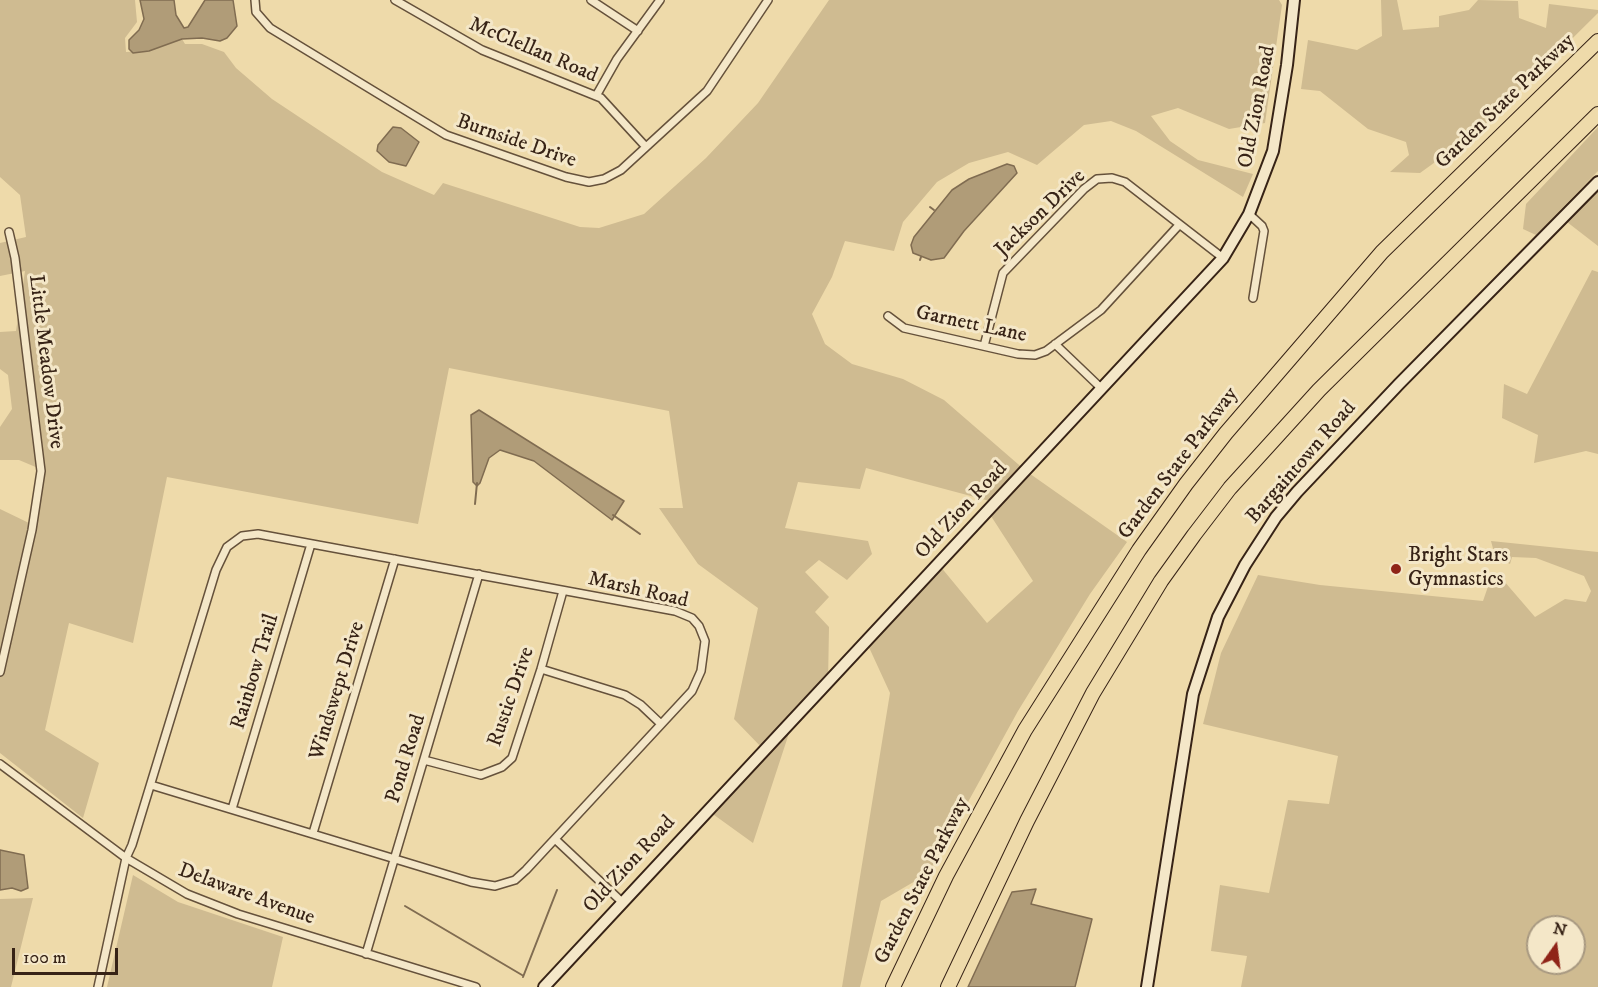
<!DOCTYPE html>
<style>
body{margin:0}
#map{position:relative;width:1598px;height:987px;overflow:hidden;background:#eedaaa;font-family:"IM FELL DW Pica",serif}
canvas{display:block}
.north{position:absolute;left:1526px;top:915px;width:60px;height:60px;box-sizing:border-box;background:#f4e7c8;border:2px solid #a89981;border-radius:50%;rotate:14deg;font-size:16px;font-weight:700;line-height:24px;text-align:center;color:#372316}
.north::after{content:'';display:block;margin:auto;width:21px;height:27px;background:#8f2418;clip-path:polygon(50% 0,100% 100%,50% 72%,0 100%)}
.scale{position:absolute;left:12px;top:948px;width:106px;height:27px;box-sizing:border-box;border:3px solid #372316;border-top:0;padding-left:8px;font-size:18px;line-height:21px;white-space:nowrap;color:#372316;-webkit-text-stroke:4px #f4e7c8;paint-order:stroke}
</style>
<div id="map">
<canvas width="1598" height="987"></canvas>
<div class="north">N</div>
<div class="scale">100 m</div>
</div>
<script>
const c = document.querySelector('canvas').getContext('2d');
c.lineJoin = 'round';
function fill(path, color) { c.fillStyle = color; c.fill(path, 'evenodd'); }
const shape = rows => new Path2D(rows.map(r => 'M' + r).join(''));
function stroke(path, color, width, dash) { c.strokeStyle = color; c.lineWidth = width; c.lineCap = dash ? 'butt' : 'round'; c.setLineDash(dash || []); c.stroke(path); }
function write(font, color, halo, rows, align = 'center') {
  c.font = font + ' "IM FELL DW Pica",serif'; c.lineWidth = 6; c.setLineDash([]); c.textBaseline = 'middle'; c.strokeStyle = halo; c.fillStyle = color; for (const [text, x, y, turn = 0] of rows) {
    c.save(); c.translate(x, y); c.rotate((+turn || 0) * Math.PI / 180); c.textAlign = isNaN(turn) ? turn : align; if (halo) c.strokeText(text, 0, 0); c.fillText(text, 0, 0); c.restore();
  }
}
fill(shape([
 [0,0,135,0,137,22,125,38,126,52,149,51,182,39,185,44,202,44,224,52,236,68,272,99,382,172,434,195,443,183,580,227,599,228,644,214,706,158,758,103,829,0,1279,0,1282,5,1265,123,1229,129,1178,108,1151,116,1170,141,1198,160,1253,174,1243,197,1136,131,1111,121,1084,125,1037,165,1008,152,969,163,937,182,903,222,894,251,845,241,832,277,812,314,825,344,852,364,903,379,944,400,1026,471,1127,542,1090,594,1018,711,929,873,881,901,860,987,842,987,890,693,867,643,940,566,987,623,1033,581,989,513,997,503,866,468,860,489,798,482,785,528,868,541,872,554,847,580,819,560,805,572,829,597,815,612,829,627,828,683,793,721,753,843,710,812,765,751,734,719,758,608,698,564,659,508,683,508,669,411,449,368,418,524,167,477,133,643,69,623,45,730,99,763,83,818,0,753,0,509,29,523,38,468,19,460,0,460,0,427,12,409,8,375,0,369,0,332,16,331,25,271,0,276,0,243,26,237,20,195,0,177],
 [1381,0,1397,0,1403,30,1439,27,1439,16,1469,10,1478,0,1518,1,1519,18,1546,28,1549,4,1598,10,1598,13,1481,129,1420,173,1390,172,1409,155,1406,142,1368,129,1320,91,1301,89,1308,40,1357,50,1382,36],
 [1598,127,1598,171,1536,235,1523,229,1526,204],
 [1598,190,1598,246,1567,222],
 [1592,270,1598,272,1598,454,1586,451,1534,463,1538,435,1502,418,1504,384,1527,394],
 [1491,541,1598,552,1598,987,1241,987,1247,956,1211,951,1220,885,1269,893,1288,800,1329,804,1338,756,1203,724,1221,653,1258,575,1320,585,1483,601,1491,578,1504,581,1535,617,1565,599,1586,602,1591,591,1584,576,1536,558,1512,557,1510,564,1495,556],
 [1538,927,1574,927,1574,963,1538,963],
 [133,875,178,902,283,937,272,987,107,987],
 [33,898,11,987,0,987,0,899]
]), '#cfbb91');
const water = shape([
 [140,0,174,0,176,15,184,28,188,27,205,0,233,0,237,26,227,38,220,41,202,38,182,39,149,51,133,53,129,49,129,40,139,30,144,19,140,0],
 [393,127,401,128,419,142,406,166,389,162,377,151,378,145,393,127],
 [1007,164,1014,166,1017,173,964,231,944,258,931,260,913,253,911,245,914,237,952,190,969,179,1007,164],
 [479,410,624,501,612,520,534,461,500,450,489,458,480,483,477,486,473,482,471,415,479,410],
 [0,850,24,855,28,888,21,891,12,888,0,890,0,850],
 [1036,889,1031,904,1092,919,1075,987,968,987,1012,892,1036,889]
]);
fill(water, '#b09c78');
stroke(water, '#806c51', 1.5);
stroke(shape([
 [930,207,934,210],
 [920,260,921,257],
 [475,504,477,483],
 [613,515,640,534],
 [405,906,522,975],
 [523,977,557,890]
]), '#806c51', 2);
const street = shape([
 [255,0,256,12,270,28,446,135,566,177,589,182,604,179,621,170,707,91,768,0],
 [395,0,482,50,601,98,646,147],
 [591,0,638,31],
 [596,96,617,59,660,0],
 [1249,214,1262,226,1264,231,1253,298],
 [888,316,904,328,1018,354,1035,355,1046,351,1101,310,1179,225],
 [1055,344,1102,389],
 [984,346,1003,273,1084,189,1097,179,1112,178,1125,182,1223,258],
 [541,669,625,695,641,705,661,724],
 [0,672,32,530,41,471,15,258,9,232],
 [424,760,481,775,502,767,512,758,541,669,563,591],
 [0,764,126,858,187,894,238,914,476,987],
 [232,809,311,544],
 [313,833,395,559],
 [556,840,622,902],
 [366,954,479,574],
 [98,987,126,858,132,845,216,570,227,547,242,536,258,534,675,611,692,618,699,626,705,641,701,671,692,691,526,870,515,880,495,886,471,882,151,785]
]);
const secondary = shape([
 [544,987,1223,258,1249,214,1273,151,1287,65,1294,0],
 [1147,987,1193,694,1218,617,1245,565,1276,517,1297,492,1399,384,1598,182]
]);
const highway = shape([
 [893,987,946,876,1025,730,1139,550,1186,484,1226,433,1382,252,1598,41],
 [948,987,1027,821,1093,693,1161,581,1194,535,1230,488,1319,390,1598,114]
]);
stroke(street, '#65513b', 10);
stroke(secondary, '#372316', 14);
stroke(highway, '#372316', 16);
stroke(street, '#f4e7c8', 7);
stroke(secondary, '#f4e7c8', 10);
stroke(highway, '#eedaaa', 14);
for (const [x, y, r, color] of [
 [1396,569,6,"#8f2418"]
]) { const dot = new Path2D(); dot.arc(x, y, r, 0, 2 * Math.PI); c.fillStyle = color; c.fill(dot); stroke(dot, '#f4e7c8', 2); }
write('21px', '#372316', '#f4e7c8', [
 ["McClellan Road",533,51,23],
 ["Garden State Parkway",1506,102,-44],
 ["Old Zion Road",1258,107,-79],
 ["Burnside Drive",516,142,19],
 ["Jackson Drive",1041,214,-44],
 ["Garnett Lane",971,325,12],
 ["Little Meadow Drive",45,362,83],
 ["Bargaintown Road",1302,463,-49],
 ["Garden State Parkway",1179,464,-53],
 ["Old Zion Road",962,511,-47],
 ["Marsh Road",638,591,13],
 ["Rainbow Trail",256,672,-73],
 ["Windswept Drive",338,691,-73],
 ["Rustic Drive",512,697,-71],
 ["Pond Road",407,759,-73],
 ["Old Zion Road",630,865,-47],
 ["Garden State Parkway",923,881,-63],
 ["Delaware Avenue",246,895,20]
]);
write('21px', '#372316', '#f4e7c8', [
 ["Bright Stars",1408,557],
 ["Gymnastics",1408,581]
], 'left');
</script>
